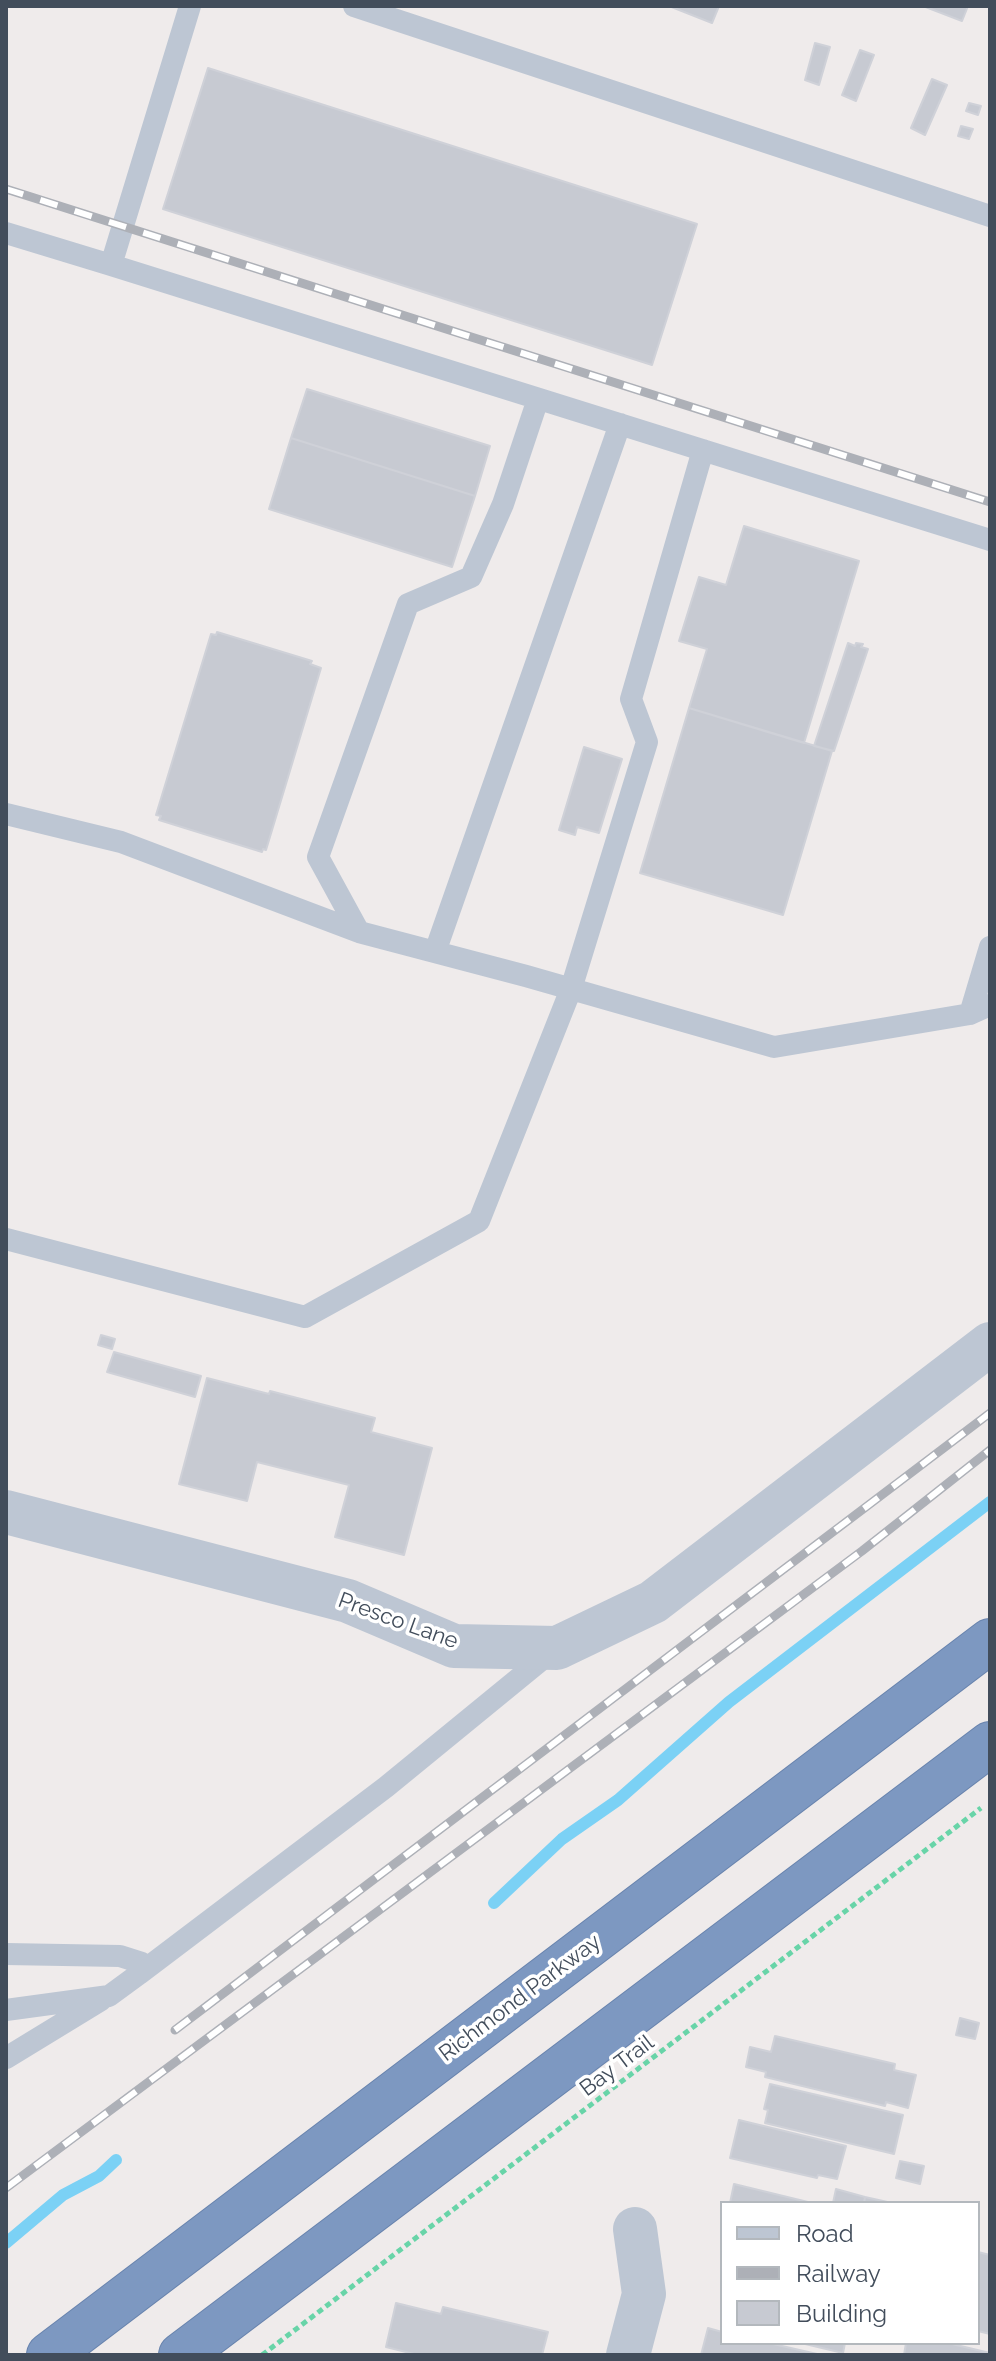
<!DOCTYPE html>
<style>
body{margin:0}
#map{position:relative;width:996px;height:2361px;overflow:hidden;background:#efebeb;font-family:Raleway,sans-serif}
canvas{display:block}
.frame{position:absolute;inset:0;border:8px solid #424d5b;pointer-events:none}
.legend{position:absolute;left:720px;top:2201px;width:260px;height:144px;box-sizing:border-box;background:#fff;border:2px solid #b3b8bd;margin:0;padding:10px 14px;list-style:none;font-size:24px;color:#424d5b}
.legend li{display:flex;align-items:center;gap:16px;height:40px}
.legend b{width:40px;border:2px solid #b3b8bd}
</style>
<div id="map">
<canvas width="996" height="2361"></canvas>
<div class="frame"></div>
<ul class="legend">
<li><b style="height:10px;background:#bdc6d3"></b>Road</li>
<li><b style="height:10px;background:#adb0b7"></b>Railway</li>
<li><b style="height:22px;background:#c7cad2"></b>Building</li>
</ul>
</div>
<script>
const c = document.querySelector('canvas').getContext('2d');
c.lineJoin = 'round';
const shape = rows => new Path2D(rows.map(r => 'M' + r).join(''));
function stroke(path, color, width, dash) { c.strokeStyle = color; c.lineWidth = width; c.lineCap = dash ? 'butt' : 'round'; c.setLineDash(dash || []); c.stroke(path); }
function fill(path, color) { c.fillStyle = color; c.fill(path, 'evenodd'); }
function write(font, color, halo, rows, align = 'center') {
  c.font = font + ' Raleway,sans-serif'; c.lineWidth = 7; c.setLineDash([]); c.textBaseline = 'middle'; c.strokeStyle = halo; c.fillStyle = color; for (const [text, x, y, turn = 0] of rows) {
    c.save(); c.translate(x, y); c.rotate((+turn || 0) * Math.PI / 180); c.textAlign = isNaN(turn) ? turn : align; if (halo) c.strokeText(text, 0, 0); c.fillText(text, 0, 0); c.restore();
  }
}
stroke(shape([
 [494,1903,562,1839,618,1800,729,1702,990,1502],
 [6,2243,63,2195,99,2176,116,2160]
]), '#7bd1f5', 12);
const building = shape([
 [669,6,719,6,712,23,669,6],
 [923,6,968,6,962,21,923,6],
 [815,43,830,47,819,85,805,80,815,43],
 [860,50,874,55,856,101,842,95,860,50],
 [208,68,697,224,652,365,163,209,208,68],
 [932,79,947,85,925,135,911,128,932,79],
 [969,103,981,106,978,115,966,111,969,103],
 [961,126,973,129,969,139,958,136,961,126],
 [307,389,490,446,475,496,291,438,307,389],
 [291,438,475,496,452,567,269,509,291,438],
 [744,526,859,561,804,743,689,708,707,649,679,641,699,577,726,585,744,526],
 [217,632,312,661,310,664,321,668,266,850,263,849,262,852,159,820,161,816,156,815,211,634,216,635,217,632],
 [848,643,855,646,856,643,863,644,861,647,868,649,834,751,814,746,848,643],
 [689,708,832,751,783,915,640,873,689,708],
 [584,747,622,759,599,833,577,827,575,835,559,830,584,747],
 [101,1335,115,1339,112,1349,98,1345,101,1335],
 [114,1352,201,1376,195,1397,107,1372,114,1352],
 [207,1378,269,1394,270,1391,375,1418,371,1432,432,1448,404,1555,335,1537,349,1485,257,1462,247,1501,179,1484,207,1378],
 [960,2018,979,2023,975,2039,956,2035,960,2018],
 [775,2036,895,2064,894,2070,916,2075,908,2108,886,2102,885,2106,765,2077,766,2072,746,2067,750,2047,771,2052,775,2036],
 [770,2084,903,2115,894,2154,765,2123,768,2110,764,2109,770,2084],
 [739,2120,846,2146,837,2179,818,2175,817,2178,730,2158,739,2120],
 [900,2161,924,2166,920,2184,896,2178,900,2161],
 [734,2184,812,2203,730,2203,734,2184],
 [836,2189,865,2197,864,2203,833,2203,836,2189],
 [865,2197,892,2203,864,2203,865,2197],
 [978,2252,990,2255,990,2334,978,2331,978,2252],
 [396,2303,441,2314,443,2307,548,2332,542,2355,418,2355,386,2347,396,2303],
 [708,2328,722,2332,722,2343,769,2343,817,2354,701,2355,708,2328],
 [801,2343,845,2343,843,2353,801,2343],
 [906,2343,948,2343,990,2353,990,2355,904,2355,906,2343]
]);
fill(building, '#c7cad2');
stroke(building, '#cfd1d8', 2);
const highway = shape([
 [49,2355,990,1641],
 [181,2355,990,1744]
]);
stroke(highway, '#6883ad', 46);
stroke(shape([
 [262,2355,981,1808]
]), '#68d4a8', 5, [6, 4]);
stroke(shape([
 [190,6,111,265,990,540],
 [354,6,990,216],
 [6,233,111,265],
 [538,399,503,504,471,577,408,604,318,857,359,932,526,976,774,1047,970,1014,990,1005],
 [6,814,121,842,359,932],
 [435,952,620,424],
 [970,1014,990,947],
 [6,1239,305,1317,479,1221,571,989,647,742,631,699,703,450],
 [6,1954,120,1956,142,1963,139,1974,109,1996,6,2010],
 [139,1974,386,1787,551,1652],
 [6,2058,101,2000]
]), '#bdc6d3', 22);
stroke(shape([
 [6,1512,348,1601,454,1646,557,1648,653,1602,990,1344],
 [628,2355,644,2294,635,2229]
]), '#bdc6d3', 44);
stroke(highway, '#7d98c1', 44);
const rail = shape([
 [6,189,990,502],
 [175,2030,990,1413],
 [6,2188,862,1551,990,1450]
]);
stroke(rail, '#adb0b7', 9);
stroke(rail, '#fff', 6, [18]);
write('22px', '#424d5b', '#fff', [
 ["Presco Lane",398,1621,20],
 ["Richmond Parkway",520,1998,-37],
 ["Bay Trail",617,2066,-37]
]);
</script>
